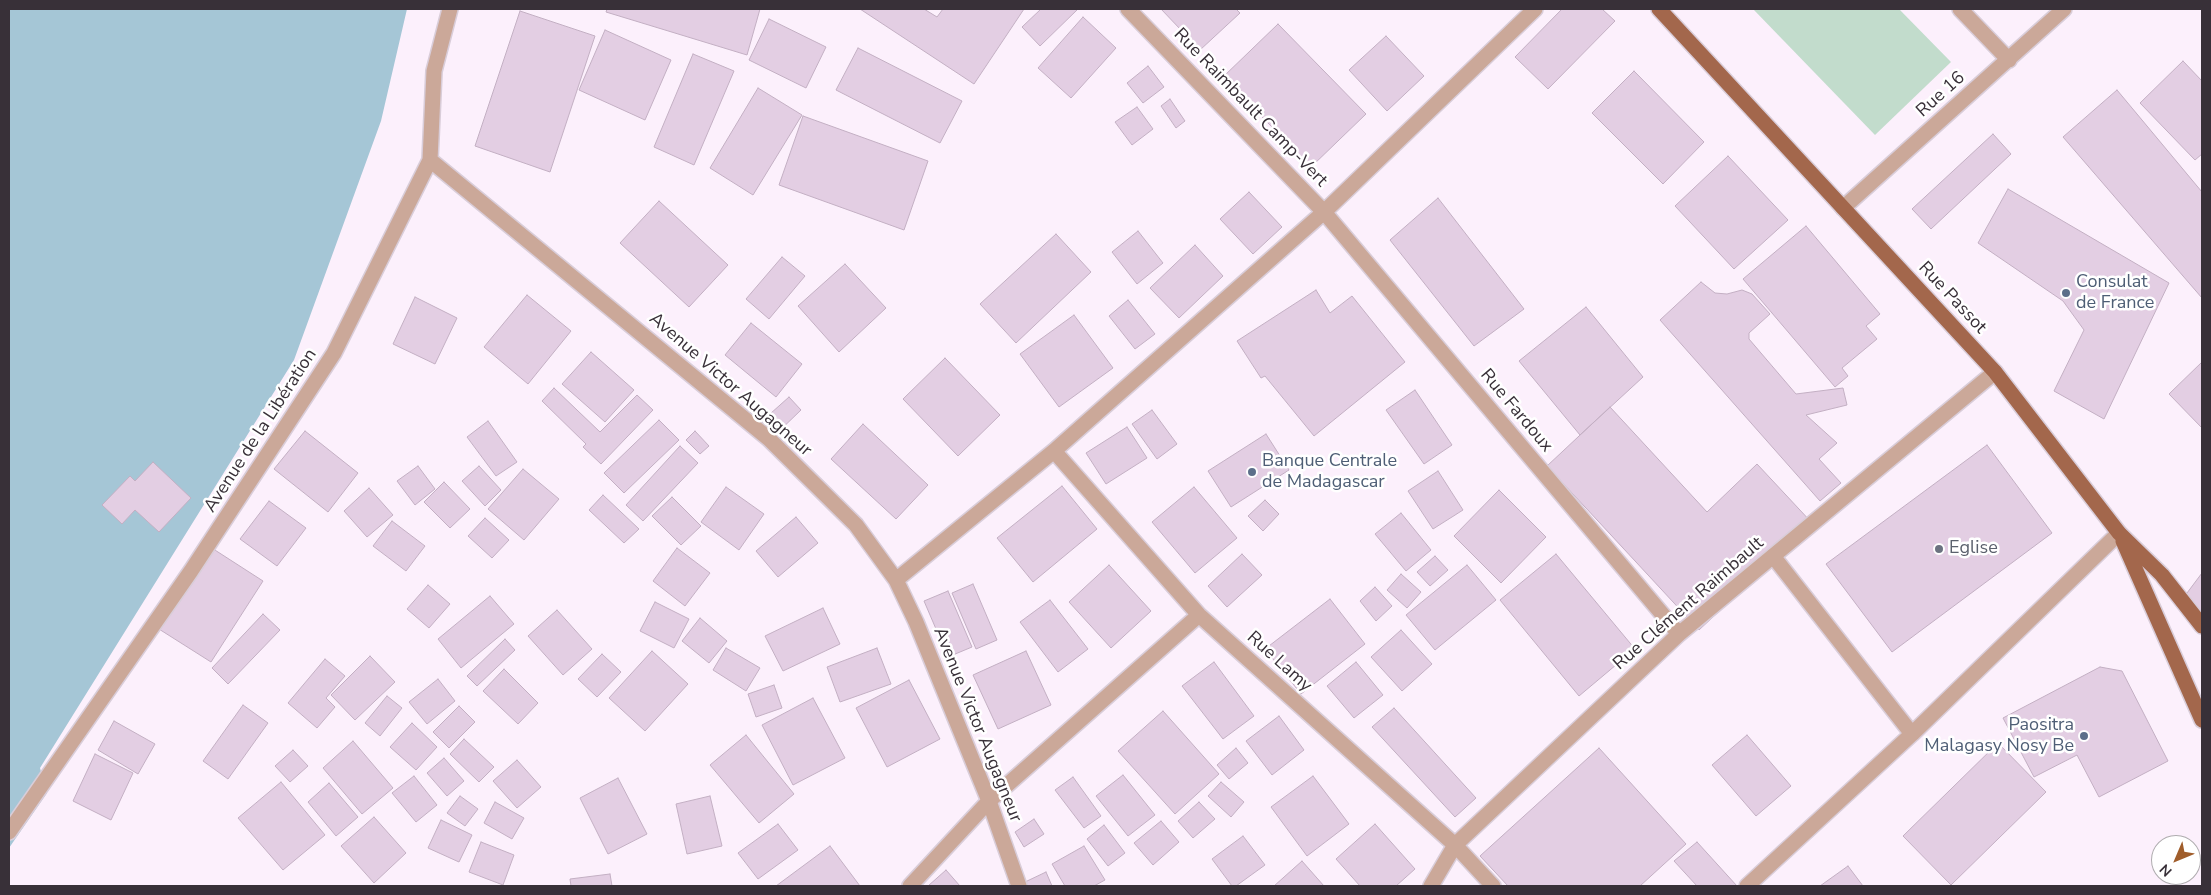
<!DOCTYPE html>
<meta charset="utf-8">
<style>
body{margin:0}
#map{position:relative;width:2211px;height:895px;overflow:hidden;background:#fcf0fc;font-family:"Nunito Sans",sans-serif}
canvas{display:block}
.frame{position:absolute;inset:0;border:10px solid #383038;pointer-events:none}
.north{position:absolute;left:2151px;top:835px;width:50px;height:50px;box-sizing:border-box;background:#fff;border:1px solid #afacaf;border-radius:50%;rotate:225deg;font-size:14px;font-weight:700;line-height:20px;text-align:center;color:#383038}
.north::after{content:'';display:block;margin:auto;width:18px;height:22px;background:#a05d2b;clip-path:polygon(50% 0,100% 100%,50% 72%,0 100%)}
</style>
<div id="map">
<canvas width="2211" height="895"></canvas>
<div class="frame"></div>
<div class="north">N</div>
</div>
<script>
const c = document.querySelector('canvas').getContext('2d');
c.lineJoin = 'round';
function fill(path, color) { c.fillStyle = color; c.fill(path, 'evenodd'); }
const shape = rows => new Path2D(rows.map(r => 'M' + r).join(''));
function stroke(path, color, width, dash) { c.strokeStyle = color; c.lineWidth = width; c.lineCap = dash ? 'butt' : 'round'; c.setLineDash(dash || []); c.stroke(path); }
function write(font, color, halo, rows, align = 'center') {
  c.font = font + ' "Nunito Sans",sans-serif'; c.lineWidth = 5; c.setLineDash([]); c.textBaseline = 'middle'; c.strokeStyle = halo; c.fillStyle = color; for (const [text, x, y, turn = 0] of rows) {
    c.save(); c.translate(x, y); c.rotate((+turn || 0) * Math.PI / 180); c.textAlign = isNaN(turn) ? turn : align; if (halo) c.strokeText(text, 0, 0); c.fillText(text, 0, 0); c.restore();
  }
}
fill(shape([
 [1753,9,1899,9,1951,62,1875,135]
]), '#c2dccc');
fill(shape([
 [9,9,407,9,381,121,294,360,40,768,47,793,9,848]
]), '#a5c6d6');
const building = shape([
 [607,9,760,9,747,55,606,12,607,9],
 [860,9,924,9,937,17,943,9,1024,9,974,84,860,9],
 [1041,9,1078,9,1040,46,1022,27,1041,9],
 [1161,9,1236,9,1240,13,1200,50,1161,9],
 [1562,9,1602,9,1615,21,1548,89,1515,57,1562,9],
 [520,11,595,36,550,172,475,146,520,11],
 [1083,17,1116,48,1071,98,1038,68,1083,17],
 [769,19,826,47,806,88,749,60,769,19],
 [1278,24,1366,114,1311,167,1223,77,1278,24],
 [605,30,671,60,645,120,579,90,605,30],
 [1386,36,1424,76,1387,111,1349,70,1386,36],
 [858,48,962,101,940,143,836,90,858,48],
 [693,54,734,71,694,165,654,147,693,54],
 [2183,61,2202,81,2202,154,2195,160,2140,103,2183,61],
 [1148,66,1164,87,1143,103,1127,83,1148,66],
 [1634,71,1704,142,1663,184,1592,113,1634,71],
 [758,88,802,115,753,195,710,168,758,88],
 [2117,90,2202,192,2202,298,2063,137,2117,90],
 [1170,99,1185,121,1176,128,1161,106,1170,99],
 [1137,107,1153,129,1132,145,1115,122,1137,107],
 [803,116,928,161,904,230,779,185,803,116],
 [1993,134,2011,154,1931,229,1912,209,1993,134],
 [1728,156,1788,220,1734,269,1675,206,1728,156],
 [2008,189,2169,283,2104,419,2054,391,2084,330,2063,301,1978,243,2008,189],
 [1249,192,1282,227,1253,254,1220,219,1249,192],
 [1438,198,1524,309,1474,346,1390,240,1438,198],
 [659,201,728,265,689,307,620,243,659,201],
 [1806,226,1880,314,1866,326,1877,339,1842,368,1848,376,1835,387,1743,279,1806,226],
 [1138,231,1163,263,1137,284,1112,252,1138,231],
 [1056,234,1091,272,1016,343,980,304,1056,234],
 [1195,245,1223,276,1179,318,1150,288,1195,245],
 [782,257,805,276,769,319,746,299,782,257],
 [845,264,886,308,839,352,798,306,845,264],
 [1701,282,1715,293,1727,294,1742,290,1752,294,1770,314,1749,333,1749,339,1796,394,1843,388,1847,405,1806,415,1837,443,1819,459,1841,483,1820,501,1660,320,1701,282],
 [1316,290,1330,313,1352,296,1405,362,1314,436,1265,376,1261,378,1237,341,1316,290],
 [527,295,571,331,528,384,484,347,527,295],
 [415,297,457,318,435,364,393,344,415,297],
 [1128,300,1155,334,1135,349,1109,316,1128,300],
 [1586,307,1643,377,1580,435,1519,361,1586,307],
 [1074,315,1113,368,1059,407,1020,354,1074,315],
 [751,323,802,364,776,397,725,355,751,323],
 [591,352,634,390,605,422,562,384,591,352],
 [945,358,1000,415,958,456,903,399,945,358],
 [2202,362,2202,428,2169,394,2202,362],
 [554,388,600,432,637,395,653,410,601,464,583,447,586,444,542,401,554,388],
 [1415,390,1452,445,1424,464,1386,410,1415,390],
 [789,397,801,410,774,436,761,422,789,397],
 [1610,407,1707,512,1757,464,1813,524,1699,630,1547,466,1610,407],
 [1152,410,1177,444,1157,459,1132,424,1152,410],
 [659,420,679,440,624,493,604,473,659,420],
 [488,421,517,462,496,476,467,437,488,421],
 [863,424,928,485,896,519,831,459,863,424],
 [1127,427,1147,458,1106,484,1086,453,1127,427],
 [305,431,358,473,328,512,274,469,305,431],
 [695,431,709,446,700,454,686,440,695,431],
 [1266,434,1289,470,1231,507,1208,471,1266,434],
 [1987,445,2052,533,1892,652,1826,564,1987,445],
 [680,446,698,463,643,521,626,505,680,446],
 [153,462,191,498,159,532,135,510,122,524,102,505,130,476,135,481,153,462],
 [418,466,435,489,415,505,397,481,418,466],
 [479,466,501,490,485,506,462,481,479,466],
 [523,469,559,499,524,540,488,509,523,469],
 [1438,471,1463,510,1433,529,1408,491,1438,471],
 [444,482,470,509,450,528,424,502,444,482],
 [1062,486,1097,529,1033,582,997,538,1062,486],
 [726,487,764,514,739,550,701,522,726,487],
 [1194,487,1237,538,1195,573,1152,522,1194,487],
 [369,488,393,515,367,537,344,511,369,488],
 [1499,490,1546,537,1501,583,1454,536,1499,490],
 [603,495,639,529,624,543,589,510,603,495],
 [672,497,701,526,681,545,652,516,672,497],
 [1265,500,1279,514,1263,531,1248,516,1265,500],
 [269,501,306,528,277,566,240,539,269,501],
 [1401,513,1431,550,1406,571,1375,534,1401,513],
 [796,517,818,543,778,577,756,551,796,517],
 [485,518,509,540,492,558,468,536,485,518],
 [392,521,425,546,406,571,373,546,392,521],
 [204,543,263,581,211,662,151,624,204,543],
 [677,548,710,573,685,606,653,581,677,548],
 [1242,554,1262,575,1227,607,1208,586,1242,554],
 [1556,554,1635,649,1579,696,1500,600,1556,554],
 [1435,556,1448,570,1430,586,1417,572,1435,556],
 [1109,565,1151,611,1111,648,1069,602,1109,565],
 [1467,565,1496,600,1435,650,1406,615,1467,565],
 [2202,573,2202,619,2184,597,2202,573],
 [1401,574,1421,592,1407,608,1387,590,1401,574],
 [973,584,997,640,976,649,952,593,973,584],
 [428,585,450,604,429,628,407,609,428,585],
 [1375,587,1392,606,1376,621,1360,601,1375,587],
 [948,591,972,647,948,657,924,601,948,591],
 [490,596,514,624,461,668,438,639,490,596],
 [1330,599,1365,644,1301,694,1265,649,1330,599],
 [1050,600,1088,649,1058,672,1020,622,1050,600],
 [655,602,689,619,674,648,640,631,655,602],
 [823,608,840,644,783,671,765,636,823,608],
 [557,610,592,649,563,675,528,636,557,610],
 [263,614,280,630,228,684,212,668,263,614],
 [700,618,727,641,709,663,682,641,700,618],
 [1401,630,1432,664,1402,691,1371,657,1401,630],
 [505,639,515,650,477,686,467,676,505,639],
 [726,648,760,668,746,691,713,670,726,648],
 [877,648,891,684,840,702,827,667,877,648],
 [652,651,688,684,645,731,609,698,652,651],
 [1026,651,1051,705,998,729,973,675,1026,651],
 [602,654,621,672,597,697,578,679,602,654],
 [370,656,395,682,355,720,331,695,370,656],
 [325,659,345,676,326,698,335,707,317,728,288,703,325,659],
 [1214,662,1254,716,1223,739,1182,686,1214,662],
 [1356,662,1383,695,1354,718,1327,686,1356,662],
 [2100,667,2122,671,2168,761,2099,797,2077,755,2034,777,2003,718,2100,667],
 [504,669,538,703,518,724,483,691,504,669],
 [438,679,455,701,427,724,409,702,438,679],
 [909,680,940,739,887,767,856,708,909,680],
 [774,685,782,708,756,717,748,694,774,685],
 [387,696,402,708,380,736,365,723,387,696],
 [813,698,845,758,793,785,762,725,813,698],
 [243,705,268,723,228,779,203,761,243,705],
 [459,706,475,722,449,748,433,732,459,706],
 [1394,708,1476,798,1455,817,1372,727,1394,708],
 [1163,711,1219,774,1175,814,1118,751,1163,711],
 [1279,716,1304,750,1272,775,1246,741,1279,716],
 [114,721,155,744,138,774,98,750,114,721],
 [412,723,437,747,416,770,390,747,412,723],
 [746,735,794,794,759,823,710,765,746,735],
 [1747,735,1791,786,1756,816,1712,765,1747,735],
 [464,739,494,767,479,782,450,754,464,739],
 [353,741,393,788,362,814,323,768,353,741],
 [1998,743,2046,792,1951,885,1903,836,1998,743],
 [1236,748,1248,763,1229,779,1217,765,1236,748],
 [1599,748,1686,844,1640,886,1508,886,1480,856,1599,748],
 [293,750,308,766,290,782,275,766,293,750],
 [95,754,133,773,111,820,73,801,95,754],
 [444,758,464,781,447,796,427,773,444,758],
 [517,760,541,787,517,808,493,781,517,760],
 [1123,775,1155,815,1128,836,1096,796,1123,775],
 [414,776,437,805,416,822,392,793,414,776],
 [1313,776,1349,824,1307,856,1271,807,1313,776],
 [1073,777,1101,816,1084,828,1055,790,1073,777],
 [618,778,647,834,608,854,580,798,618,778],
 [281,782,325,835,283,870,238,818,281,782],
 [1221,782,1244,802,1231,817,1208,796,1221,782],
 [329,783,358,817,336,836,308,802,329,783],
 [460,796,478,809,465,826,447,813,460,796],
 [710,796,722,846,687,854,676,804,710,796],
 [495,802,524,818,512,839,484,823,495,802],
 [1199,802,1215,819,1193,838,1178,821,1199,802],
 [374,817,406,853,374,883,341,846,374,817],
 [1034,819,1044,834,1024,847,1015,832,1034,819],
 [441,820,472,835,459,862,428,848,441,820],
 [1161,821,1179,842,1153,865,1134,843,1161,821],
 [778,824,798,850,758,879,738,853,778,824],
 [1375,824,1415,869,1396,886,1360,886,1336,859,1375,824],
 [1104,825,1125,853,1108,866,1087,839,1104,825],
 [1243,836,1265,865,1236,886,1232,886,1212,859,1243,836],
 [481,842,514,855,503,885,469,872,481,842],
 [1697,842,1737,886,1697,886,1674,861,1697,842],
 [830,846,860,886,776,886,830,846],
 [1084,846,1105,880,1094,886,1065,886,1052,864,1084,846],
 [1302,861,1324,886,1274,886,1302,861],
 [1848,866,1863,886,1820,886,1848,866],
 [946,870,960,886,928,886,946,870],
 [1046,872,1052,886,1027,886,1025,882,1046,872],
 [610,874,612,886,571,886,570,879,610,874]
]);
fill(building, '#e3cee3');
stroke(building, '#c3afc3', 1);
const minor = shape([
 [1128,9,1324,212,1679,634],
 [1960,9,2009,60],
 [430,160,769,439,856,525,896,580,916,622,989,801,1019,886],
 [1843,208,2064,9],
 [1054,451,1199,615,1455,845,1493,886],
 [1773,556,1912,734],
 [896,580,1054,451,1324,212,1535,9],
 [9,832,191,571,334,353,430,160,434,71,450,9],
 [910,886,989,801,1199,615],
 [1431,886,1455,845,1679,634,1995,372],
 [1747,886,1912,734,2119,533]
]);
const major = shape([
 [1659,9,1995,372,2119,533,2162,575,2202,626],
 [2123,541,2202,720]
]);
stroke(minor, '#d9cdd9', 18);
stroke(major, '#d9cdd9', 18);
stroke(minor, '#cba899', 15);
stroke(major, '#a3674c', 15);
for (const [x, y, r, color] of [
 [2066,293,5,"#5c6f8a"],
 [1252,472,5,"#5c6f8a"],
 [1939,549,5,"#6b7280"],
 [2084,736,5,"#5c6f8a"]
]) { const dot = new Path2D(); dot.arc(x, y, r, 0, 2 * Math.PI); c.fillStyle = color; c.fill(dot); stroke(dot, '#fff', 2); }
write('18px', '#383038', '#fff', [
 ["Rue 16",1941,95,-42],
 ["Rue Raimbault Camp-Vert",1250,108,46],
 ["Rue Passot",1952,298,47],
 ["Avenue Victor Augagneur",730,385,41],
 ["Rue Fardoux",1516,411,50],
 ["Avenue de la Libération",261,431,-57],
 ["Rue Clément Raimbault",1689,604,-41],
 ["Rue Lamy",1279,662,42],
 ["Avenue Victor Augagneur",977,725,68]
]);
write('18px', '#4e5e75', '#fff', [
 ["Consulat",2076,283],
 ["de France",2076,304],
 ["Banque Centrale",1262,462],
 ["de Madagascar",1262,483],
 ["Paositra",2074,726,"right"],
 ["Malagasy Nosy Be",2074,747,"right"]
], 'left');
write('18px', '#5b616d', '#fff', [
 ["Eglise",1949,549]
], 'left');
</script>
